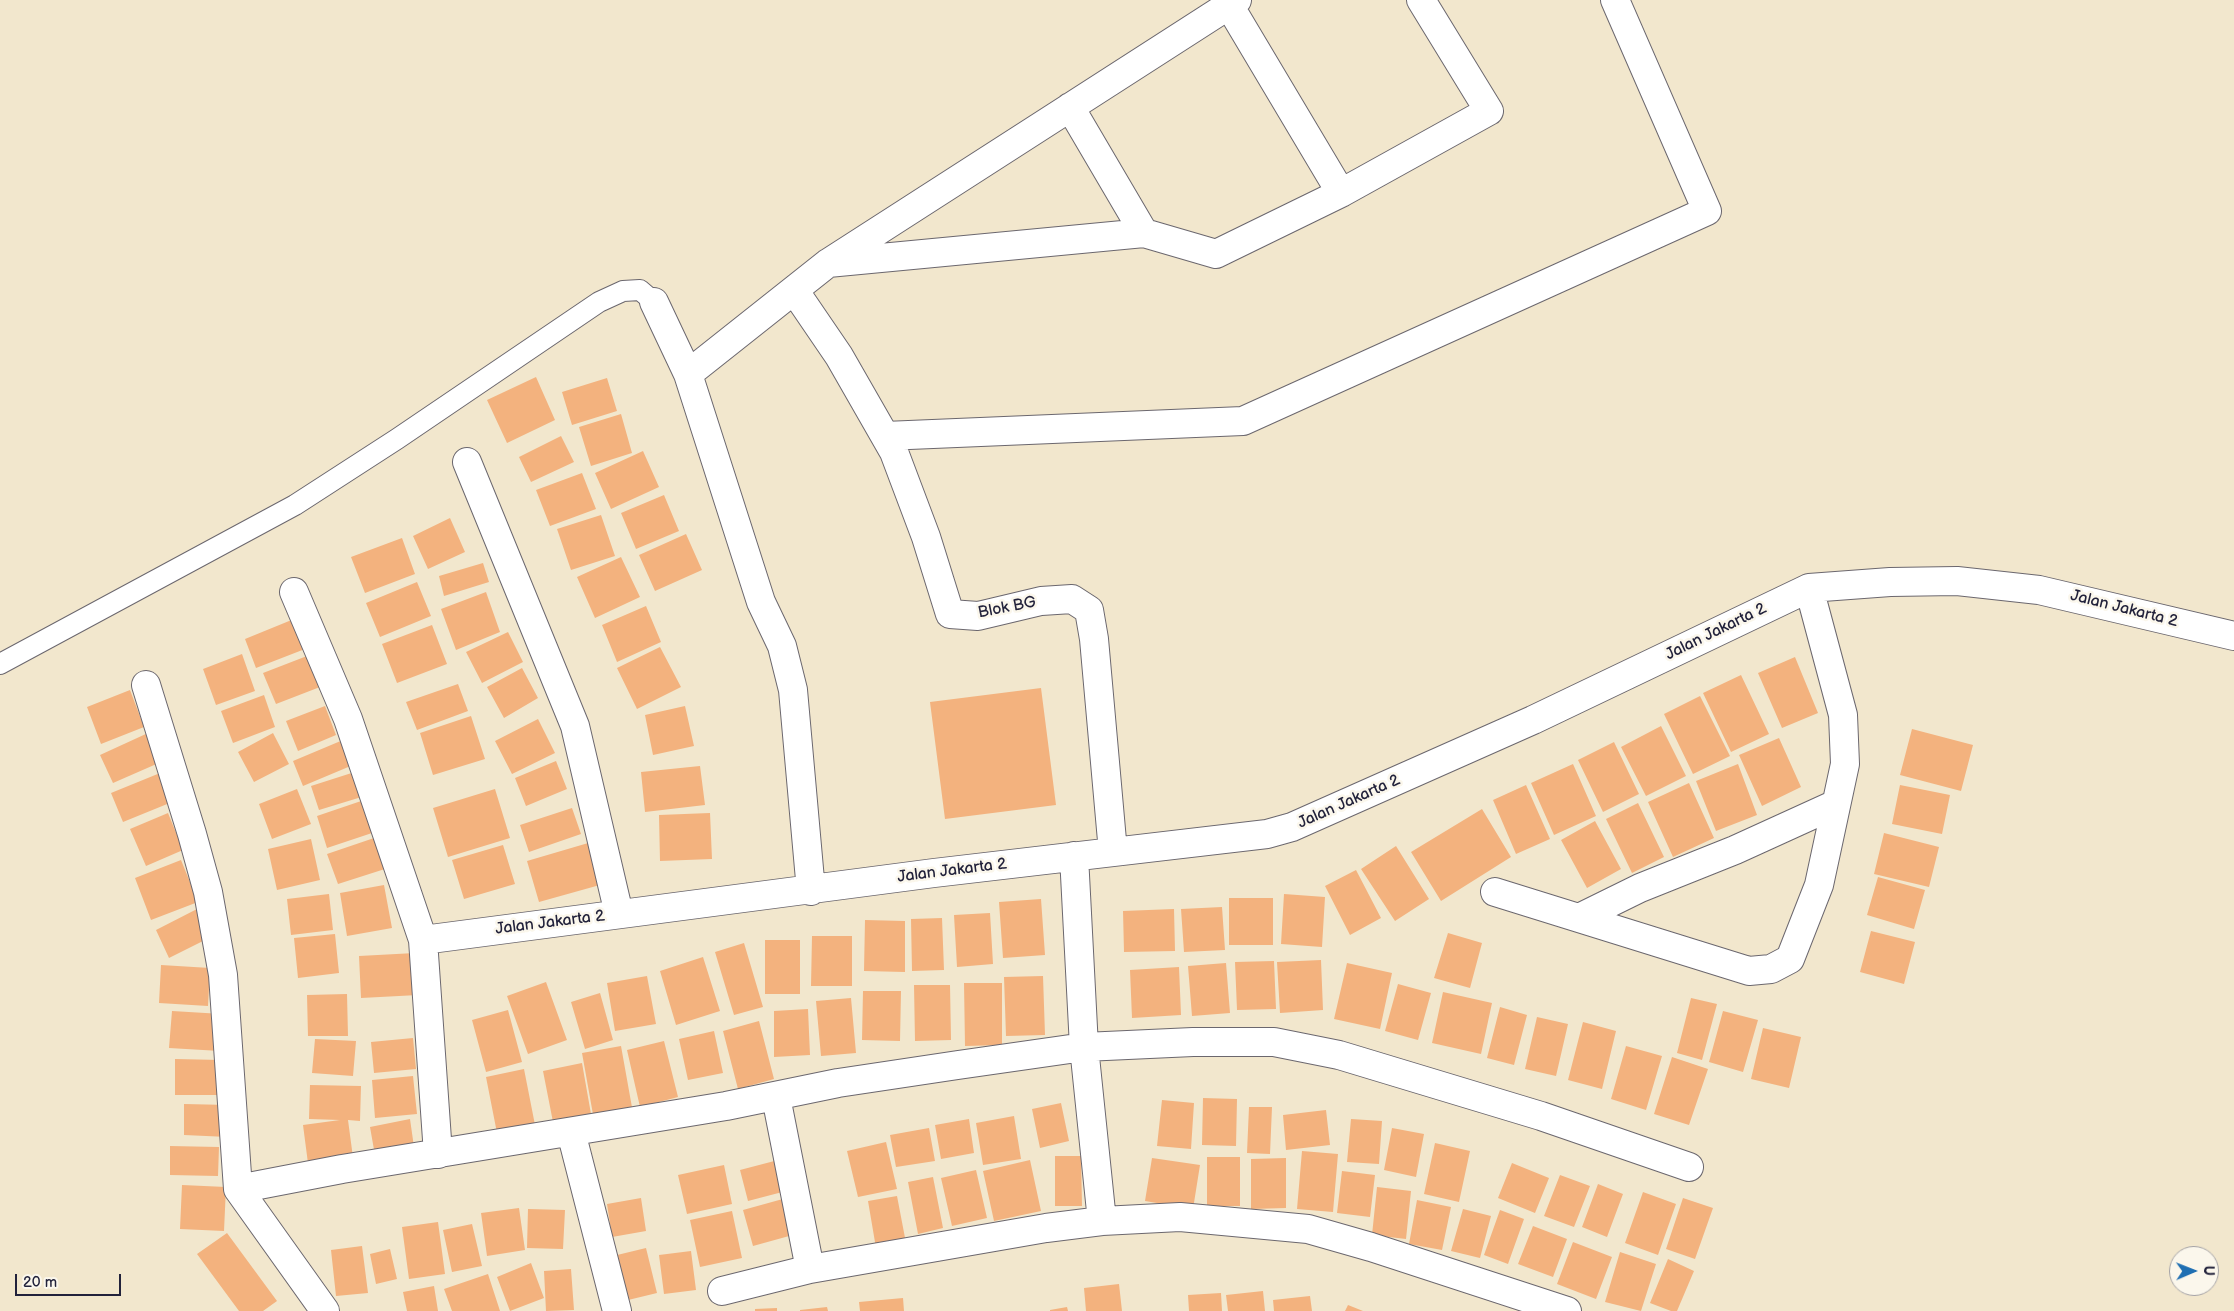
<!DOCTYPE html>
<style>
body{margin:0}
#map{position:relative;width:2234px;height:1311px;overflow:hidden;background:#f2e7cd;font-family:"Balsamiq Sans",sans-serif}
canvas{display:block}
.north{position:absolute;left:2169px;top:1246px;width:50px;height:50px;box-sizing:border-box;background:#fbf7ec;border:1px solid #a4a2a5;border-radius:50%;rotate:89deg;font-size:14px;font-weight:700;line-height:20px;text-align:center;color:#22223b}
.north::after{content:'';display:block;margin:auto;width:18px;height:22px;background:#1f6fb2;clip-path:polygon(50% 0,100% 100%,50% 72%,0 100%)}
.scale{position:absolute;left:15px;top:1274px;width:106px;height:22px;box-sizing:border-box;border:2px solid #22223b;border-top:0;padding-left:6px;font-size:15px;line-height:18px;white-space:nowrap;color:#22223b;-webkit-text-stroke:4px #fbf7ec;paint-order:stroke}
</style>
<div id="map">
<canvas width="2234" height="1311"></canvas>
<div class="north">U</div>
<div class="scale">20 m</div>
</div>
<script>
const c = document.querySelector('canvas').getContext('2d');
c.lineJoin = 'round';
function fill(path, color) { c.fillStyle = color; c.fill(path, 'evenodd'); }
const shape = rows => new Path2D(rows.map(r => 'M' + r).join(''));
function stroke(path, color, width, dash) { c.strokeStyle = color; c.lineWidth = width; c.lineCap = dash ? 'butt' : 'round'; c.setLineDash(dash || []); c.stroke(path); }
function write(font, color, halo, rows, align = 'center') {
  c.font = font + ' "Balsamiq Sans",sans-serif'; c.lineWidth = 5; c.setLineDash([]); c.textBaseline = 'middle'; c.strokeStyle = halo; c.fillStyle = color; for (const [text, x, y, turn = 0] of rows) {
    c.save(); c.translate(x, y); c.rotate((+turn || 0) * Math.PI / 180); c.textAlign = isNaN(turn) ? turn : align; if (halo) c.strokeText(text, 0, 0); c.fillText(text, 0, 0); c.restore();
  }
}
fill(shape([
 [536,377,555,420,507,443,487,400],
 [607,378,617,411,572,425,562,392],
 [621,414,632,453,591,466,579,427],
 [561,436,574,462,531,482,519,457],
 [643,451,659,487,611,509,595,473],
 [582,473,596,509,550,526,536,490],
 [664,495,679,531,636,549,621,513],
 [601,515,615,556,571,570,557,529],
 [450,518,465,552,428,569,413,536],
 [686,534,702,570,655,591,639,555],
 [402,538,415,574,365,593,351,557],
 [621,557,640,597,595,618,577,577],
 [483,563,489,582,444,596,439,576],
 [417,582,431,616,380,637,366,603],
 [486,592,500,632,456,650,441,609],
 [646,606,661,642,617,662,602,625],
 [294,619,305,649,256,668,245,639],
 [432,625,447,664,397,683,382,644],
 [508,632,523,662,482,683,466,652],
 [660,647,681,687,637,709,617,668],
 [242,654,255,691,216,705,203,669],
 [307,656,320,687,276,704,263,673],
 [1795,657,1818,713,1782,728,1758,673],
 [522,668,538,698,504,718,487,687],
 [1741,675,1769,734,1731,752,1703,693],
 [458,684,468,711,417,730,406,702],
 [1041,688,1056,805,945,819,930,702],
 [130,690,144,727,101,744,87,707],
 [264,695,275,727,233,743,221,711],
 [1700,696,1730,756,1693,774,1664,714],
 [325,706,336,735,298,751,286,721],
 [685,706,694,746,653,755,645,715],
 [471,716,485,759,433,775,420,733],
 [538,719,555,753,512,774,495,741],
 [1661,726,1686,776,1646,796,1621,747],
 [1912,729,1973,745,1961,791,1900,775],
 [148,733,161,762,113,783,100,755],
 [273,733,289,764,254,782,238,752],
 [1779,738,1801,787,1762,806,1739,755],
 [343,740,353,765,303,786,293,761],
 [1614,742,1639,794,1603,812,1578,760],
 [556,761,567,789,526,806,515,778],
 [1573,764,1596,816,1554,835,1531,783],
 [1738,764,1757,815,1716,831,1696,781],
 [700,766,705,805,645,812,641,772],
 [361,770,368,795,319,810,311,786],
 [165,771,177,800,123,822,111,793],
 [1689,783,1714,838,1673,857,1648,802],
 [1526,785,1550,839,1516,854,1493,800],
 [1900,785,1950,795,1942,834,1892,824],
 [297,789,311,824,272,839,259,804],
 [495,789,510,838,448,857,433,808],
 [367,799,378,831,327,848,317,816],
 [1638,803,1664,857,1632,873,1606,819],
 [572,808,581,834,529,852,520,825],
 [1482,809,1511,857,1441,901,1411,852],
 [168,813,183,850,146,866,130,829],
 [710,813,712,859,660,861,659,815],
 [1595,821,1621,869,1587,888,1561,840],
 [1884,833,1939,847,1929,887,1874,874],
 [377,837,388,868,338,884,327,854],
 [311,839,320,880,277,890,268,849],
 [595,841,607,883,539,902,527,861],
 [503,845,515,884,464,899,452,860],
 [1396,846,1429,899,1395,921,1361,869],
 [181,860,198,902,151,920,135,878],
 [1356,870,1381,918,1350,935,1325,886],
 [1878,877,1925,890,1914,929,1867,915],
 [384,885,392,928,347,936,340,893],
 [329,894,333,930,291,935,287,899],
 [1284,894,1325,897,1322,947,1281,944],
 [1229,898,1273,898,1273,945,1229,945],
 [1041,899,1045,955,1003,958,999,902],
 [1222,907,1225,950,1184,952,1181,909],
 [197,909,211,937,169,958,156,930],
 [1174,909,1175,951,1124,952,1123,911],
 [990,913,993,964,957,967,954,915],
 [942,918,944,970,912,971,911,919],
 [865,920,905,921,905,972,864,971],
 [1871,931,1915,942,1904,984,1860,972],
 [1448,933,1482,943,1470,988,1434,978],
 [335,934,339,973,298,978,294,938],
 [812,936,852,936,852,986,811,986],
 [765,940,800,940,800,994,765,994],
 [744,943,763,1007,734,1015,715,952],
 [415,953,418,995,361,998,359,956],
 [703,957,720,1011,676,1025,660,971],
 [1321,960,1323,1010,1280,1013,1277,962],
 [1274,961,1276,1009,1237,1010,1235,962],
 [1226,963,1230,1013,1192,1016,1188,966],
 [1347,963,1392,973,1380,1029,1334,1019],
 [161,965,210,968,208,1006,159,1003],
 [1179,967,1181,1015,1132,1018,1130,970],
 [647,976,656,1024,615,1031,607,983],
 [1043,976,1045,1035,1006,1036,1004,977],
 [546,982,567,1040,528,1054,507,996],
 [964,983,1002,983,1002,1045,965,1046],
 [1398,984,1431,993,1418,1040,1385,1031],
 [914,985,950,985,951,1040,915,1041],
 [863,991,901,991,900,1041,862,1040],
 [1443,992,1492,1003,1481,1054,1432,1043],
 [600,993,613,1040,585,1049,571,1002],
 [347,994,348,1036,308,1036,307,995],
 [851,998,856,1053,821,1056,816,1001],
 [1691,998,1717,1004,1702,1060,1677,1053],
 [1500,1007,1527,1015,1514,1065,1487,1058],
 [808,1009,810,1055,774,1057,774,1011],
 [508,1010,522,1062,486,1072,472,1020],
 [172,1011,222,1014,220,1051,169,1048],
 [1723,1011,1758,1020,1743,1072,1709,1062],
 [1537,1017,1568,1024,1556,1076,1525,1069],
 [759,1021,774,1079,738,1089,723,1031],
 [1583,1022,1616,1031,1602,1089,1568,1080],
 [1763,1028,1801,1037,1789,1088,1751,1079],
 [714,1031,723,1073,688,1080,679,1039],
 [413,1038,416,1069,374,1073,371,1042],
 [315,1039,356,1041,353,1076,312,1073],
 [664,1041,678,1097,640,1107,627,1050],
 [621,1046,633,1113,594,1120,582,1053],
 [1626,1046,1662,1056,1646,1110,1611,1099],
 [1672,1057,1708,1069,1689,1125,1654,1114],
 [175,1059,221,1060,221,1095,175,1095],
 [582,1063,591,1114,553,1122,543,1071],
 [524,1069,535,1125,497,1133,486,1077],
 [413,1076,417,1114,375,1118,372,1080],
 [310,1085,361,1086,360,1121,348,1120,354,1165,309,1171,303,1125,340,1120,309,1119],
 [1203,1098,1237,1099,1236,1146,1202,1145],
 [1162,1100,1194,1103,1191,1149,1157,1146],
 [1061,1103,1069,1141,1040,1148,1032,1109],
 [184,1104,229,1105,228,1137,184,1135],
 [1249,1107,1272,1107,1270,1154,1247,1153],
 [1326,1110,1330,1145,1286,1150,1283,1115],
 [1014,1116,1021,1159,983,1165,976,1123],
 [410,1119,415,1154,376,1161,370,1127],
 [969,1119,974,1153,941,1159,935,1125],
 [1351,1119,1382,1121,1379,1164,1347,1162],
 [929,1128,935,1161,896,1167,890,1135],
 [1392,1128,1424,1134,1416,1177,1384,1170],
 [886,1142,897,1189,858,1197,847,1151],
 [1435,1143,1470,1151,1459,1202,1424,1194],
 [170,1146,219,1147,218,1176,170,1175],
 [1302,1151,1338,1154,1333,1212,1297,1209],
 [1055,1156,1081,1156,1082,1206,1055,1206],
 [1207,1157,1240,1157,1240,1206,1207,1206],
 [1152,1158,1200,1165,1193,1209,1145,1201],
 [1286,1158,1286,1208,1251,1209,1251,1159],
 [782,1159,790,1190,748,1201,740,1170],
 [1030,1160,1041,1211,994,1221,983,1171],
 [1512,1163,1549,1178,1535,1213,1498,1198],
 [724,1165,732,1204,687,1214,678,1175],
 [976,1170,987,1218,952,1226,941,1178],
 [1342,1171,1375,1175,1370,1217,1337,1213],
 [1560,1175,1590,1186,1574,1227,1544,1216],
 [933,1177,943,1228,918,1234,908,1182],
 [1598,1184,1623,1194,1607,1237,1582,1227],
 [182,1185,226,1187,224,1231,180,1229],
 [1377,1187,1411,1191,1406,1239,1372,1235],
 [1643,1192,1676,1204,1658,1255,1625,1243],
 [897,1196,906,1243,876,1248,868,1201],
 [790,1197,800,1233,753,1246,743,1210],
 [641,1198,646,1231,612,1237,607,1204],
 [1683,1198,1713,1208,1695,1259,1666,1249],
 [1417,1200,1451,1207,1442,1250,1409,1244],
 [519,1208,525,1250,487,1256,481,1213],
 [528,1209,565,1210,563,1249,527,1248],
 [1463,1209,1491,1216,1480,1258,1451,1251],
 [1500,1210,1524,1219,1508,1264,1484,1255],
 [732,1211,742,1258,700,1267,690,1220],
 [438,1222,445,1274,409,1279,402,1227],
 [472,1224,482,1266,452,1272,443,1230],
 [1533,1226,1567,1239,1553,1277,1518,1264],
 [227,1233,277,1301,263,1311,239,1311,197,1254],
 [1573,1242,1612,1257,1596,1299,1557,1284],
 [362,1246,368,1293,336,1296,331,1250],
 [646,1248,657,1293,624,1301,613,1256],
 [390,1249,397,1279,376,1284,370,1254],
 [691,1251,696,1290,664,1294,659,1255],
 [1620,1252,1656,1264,1641,1311,1605,1302],
 [1668,1259,1694,1271,1677,1311,1671,1311,1650,1303],
 [531,1263,544,1298,510,1311,497,1277],
 [571,1269,574,1310,546,1311,544,1271],
 [488,1274,500,1311,452,1311,444,1289],
 [1119,1284,1122,1311,1086,1311,1084,1288],
 [434,1286,438,1311,407,1311,403,1292],
 [1263,1291,1265,1311,1228,1311,1226,1295],
 [1221,1293,1222,1311,1189,1311,1188,1295],
 [1310,1296,1312,1311,1274,1311,1273,1300],
 [903,1298,904,1311,860,1311,859,1302],
 [1348,1305,1363,1311,1345,1311],
 [827,1307,828,1311,800,1311,800,1310],
 [1067,1307,1068,1311,1050,1311,1050,1310],
 [777,1308,777,1311,755,1311,755,1309]
]), '#f3b27e');
const service = shape([
 [0,664,295,505,397,439,599,302,623,291,640,290,654,302]
]);
const minor = shape([
 [1229,5,1341,193],
 [1070,107,1144,233],
 [828,263,1144,233,1216,254,1341,193,1489,111,1421,0],
 [794,290,839,356,894,452,926,537,950,614,978,616,1041,601,1072,599,1089,610,1094,639,1113,852],
 [654,302,688,374,761,602,782,646,793,690,811,891],
 [688,374,828,263,1237,0],
 [885,436,1243,421,1707,211,1615,0],
 [467,462,575,726,619,914],
 [294,592,348,719,423,940,438,1154],
 [146,685,192,834,208,892,223,975,238,1189,325,1311],
 [1495,892,1749,971,1771,969,1790,959,1819,885,1845,764,1843,715,1809,588],
 [1581,917,1640,888,1735,850,1836,804],
 [423,940,934,873,1267,834,1292,827,1533,720,1809,588,1890,582,1957,581,2039,590,2234,636],
 [776,1097,810,1269,1046,1228,1102,1221,1084,1047,1074,856],
 [571,1132,617,1311],
 [238,1189,342,1169,726,1106,838,1083,958,1065,1084,1047,1193,1042,1274,1042,1339,1055,1541,1116,1689,1167],
 [1102,1221,1180,1217,1308,1229,1371,1247,1567,1311],
 [722,1291,810,1269]
]);
stroke(service, '#6b676e', 22);
stroke(minor, '#6b676e', 30);
stroke(service, '#fff', 20);
stroke(minor, '#fff', 28);
write('16px', '#22223b', '#fbf7ec', [
 ["Blok BG",1007,608,-11],
 ["Jalan Jakarta 2",2124,609,14],
 ["Jalan Jakarta 2",1716,632,-26],
 ["Jalan Jakarta 2",1349,802,-24],
 ["Jalan Jakarta 2",952,871,-7],
 ["Jalan Jakarta 2",550,923,-7]
]);
</script>
